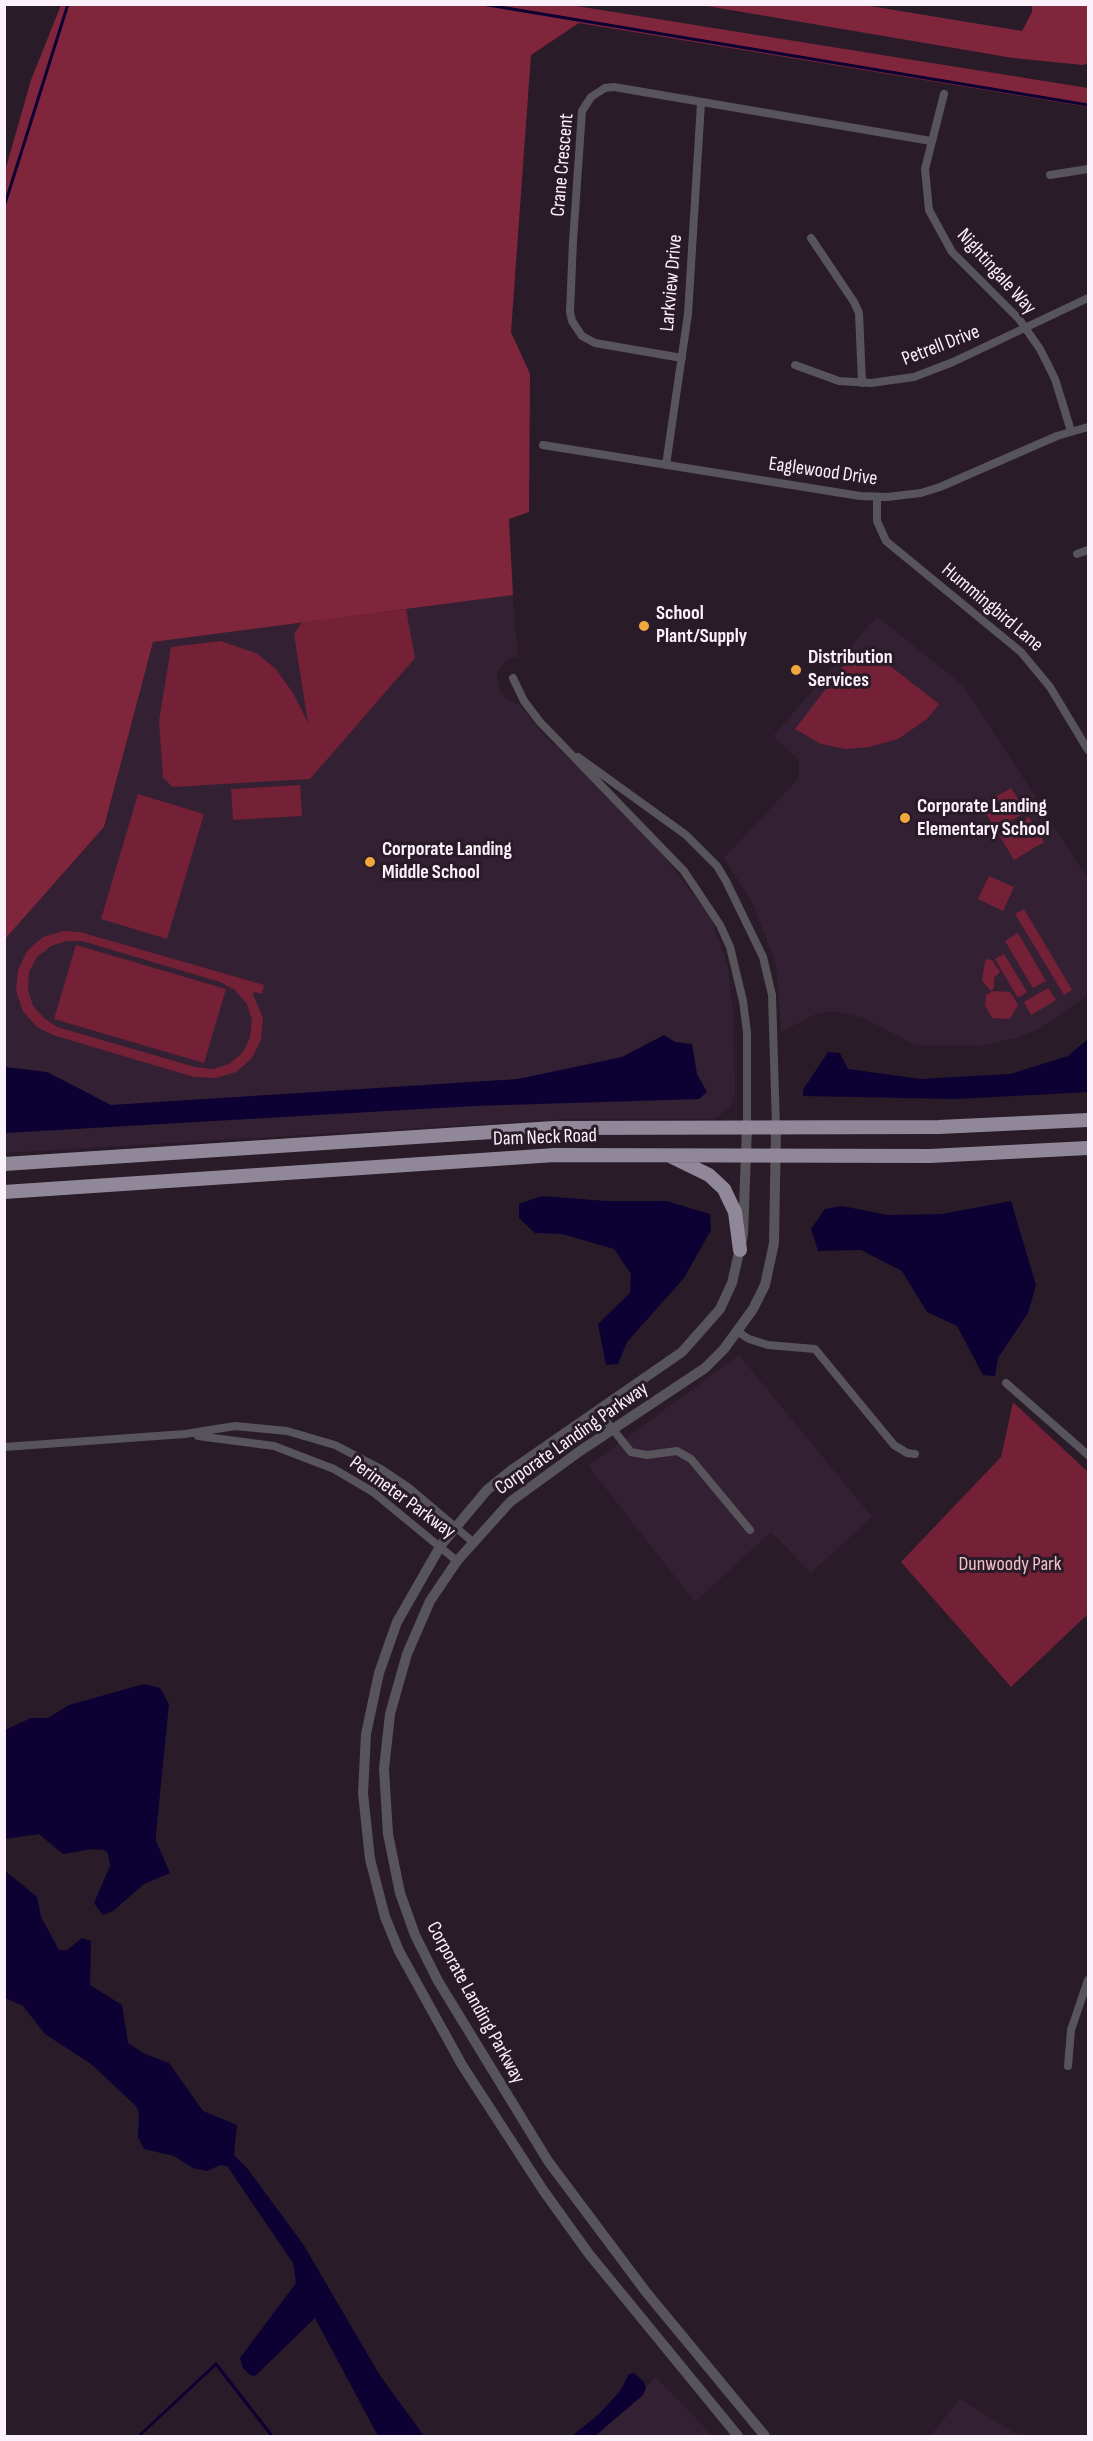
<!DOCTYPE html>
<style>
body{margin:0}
#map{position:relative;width:1093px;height:2441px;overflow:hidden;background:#291b28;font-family:"Sofia Sans Condensed",sans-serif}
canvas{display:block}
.frame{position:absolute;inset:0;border:6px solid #fbf1fa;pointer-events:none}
</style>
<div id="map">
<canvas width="1093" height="2441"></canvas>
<div class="frame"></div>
</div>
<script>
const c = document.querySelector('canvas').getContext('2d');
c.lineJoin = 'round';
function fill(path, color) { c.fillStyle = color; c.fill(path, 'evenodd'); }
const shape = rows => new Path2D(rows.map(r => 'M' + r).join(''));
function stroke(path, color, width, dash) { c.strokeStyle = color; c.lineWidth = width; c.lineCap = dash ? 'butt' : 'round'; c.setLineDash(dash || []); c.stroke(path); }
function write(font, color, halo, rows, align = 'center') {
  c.font = font + ' "Sofia Sans Condensed",sans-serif'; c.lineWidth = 6; c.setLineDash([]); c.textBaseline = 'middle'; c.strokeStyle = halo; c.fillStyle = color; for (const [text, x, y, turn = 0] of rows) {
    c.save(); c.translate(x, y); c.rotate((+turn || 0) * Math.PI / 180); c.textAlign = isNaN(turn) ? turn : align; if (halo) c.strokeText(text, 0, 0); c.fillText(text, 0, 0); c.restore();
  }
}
fill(shape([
 [513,595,518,657,509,658,497,672,500,691,507,699,520,705,543,734,639,824,710,916,728,966,733,1013,735,1092,731,1106,715,1119,570,1119,5,1153,5,939,104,827,153,642],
 [877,616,964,686,1088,879,1088,995,1039,1029,1015,1038,982,1046,915,1045,864,1018,832,1011,816,1014,781,1032,776,963,751,900,724,858,799,778,799,760,773,736],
 [739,1355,872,1517,811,1573,771,1532,695,1602,588,1466],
 [656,2377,713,2436,603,2436,599,2431],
 [960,2399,1020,2436,930,2436]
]), '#332032');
fill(shape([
 [406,609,415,658,310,779,173,787,163,778,159,721,171,647,220,641,256,653,275,668,293,693,308,723,294,634,302,622],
 [855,651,871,651,939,704,927,719,898,739,869,747,846,749,821,744,795,729],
 [300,785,302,816,233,820,231,789],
 [1011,788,1026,812,996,830,981,805],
 [138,794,204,814,167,939,101,919],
 [1029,817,1044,842,1014,860,999,835],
 [989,876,1014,887,1003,911,978,899],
 [1024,909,1072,990,1064,995,1015,914],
 [64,931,80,932,264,985,262,994,254,992,253,995,263,1018,261,1040,252,1058,236,1072,216,1078,194,1077,53,1035,37,1027,23,1011,16,991,18,970,27,951,43,937],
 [67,941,82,941,220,982,235,990,247,1004,252,1020,250,1037,243,1052,229,1064,213,1069,195,1067,57,1027,45,1019,33,1006,28,990,29,972,37,957,51,946],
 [1018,933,1046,981,1033,988,1005,941],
 [76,945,226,989,204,1063,54,1019],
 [1004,954,1027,992,1018,998,995,959],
 [988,959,992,960,1000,972,994,978,994,988,991,991,982,981,985,961],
 [1048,988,1056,1000,1031,1015,1024,1002],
 [993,991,1010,992,1018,1005,1010,1019,992,1018,985,1005,986,995],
 [1013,1402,1088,1472,1088,1614,1011,1687,901,1562,1001,1457]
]), '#742036');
fill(shape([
 [61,5,570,5,1088,88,1088,107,579,23,531,55,511,332,530,374,529,512,509,519,513,595,153,642,104,827,5,939,5,171,31,80],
 [701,5,864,5,1022,31,1032,12,1032,5,1088,5,1088,63,1083,65,1013,58]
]), '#7f263c');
fill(shape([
 [664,1035,675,1042,692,1044,697,1074,707,1092,699,1099,474,1106,5,1133,5,1067,47,1072,111,1105,518,1079,622,1057],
 [1088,1039,1088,1092,957,1099,803,1096,803,1090,828,1052,840,1053,848,1069,921,1079,1010,1074,1068,1056],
 [542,1196,606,1201,666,1201,710,1214,711,1230,684,1278,627,1342,618,1364,606,1365,598,1324,630,1293,631,1274,614,1249,562,1234,535,1233,519,1218,519,1204],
 [1011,1201,1036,1285,1028,1313,998,1358,995,1376,983,1375,957,1326,927,1312,902,1271,861,1250,818,1251,811,1229,825,1209,842,1206,888,1215,942,1214],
 [144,1684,160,1688,169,1704,156,1834,156,1841,170,1873,144,1884,113,1911,103,1915,94,1903,110,1866,108,1853,104,1850,92,1849,63,1854,39,1834,5,1839,5,1730,31,1718,48,1718,69,1705],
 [4,1870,37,1897,41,1917,59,1950,67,1950,82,1938,91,1941,90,1985,122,2005,128,2043,145,2054,169,2063,203,2111,237,2125,234,2155,247,2168,303,2244,379,2374,424,2436,378,2436,315,2318,255,2376,250,2375,243,2368,240,2358,296,2283,293,2263,227,2166,220,2165,207,2171,193,2168,174,2156,144,2149,138,2137,139,2113,136,2106,91,2064,45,2034,23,2006,5,1998],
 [634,2373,644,2382,646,2388,643,2395,595,2436,572,2436,599,2414,620,2391,629,2374]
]), '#0d0032');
stroke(shape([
 [482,4,1088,105],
 [4,207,68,4],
 [139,2436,216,2364,272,2436]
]), '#0d0032', 3);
stroke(shape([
 [944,94,925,169,929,210,952,252,1019,319,1040,349,1055,379,1071,431],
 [1050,175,1088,169],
 [811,238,854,302,859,313,862,383],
 [682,358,595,343,582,336,572,321,570,312,573,241,582,111,591,97,605,88,614,87,931,141],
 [795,365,839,381,871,383,914,377,953,362,1088,298],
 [543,445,860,496,887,497,921,493,940,487,1057,436,1088,427],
 [666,465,688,314,701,103],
 [877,497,877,521,886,541,1021,652,1050,687,1088,750],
 [1077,554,1088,550],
 [513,678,524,701,540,722,684,871,720,925,730,947,743,1001,747,1032,747,1127],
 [578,757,686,835,717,866,726,881,763,957,772,995,776,1127],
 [738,1332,749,1339,768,1345,815,1349,894,1445,907,1453,915,1454],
 [1006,1383,1088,1455],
 [598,1411,631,1452,647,1455,677,1451,691,1459,750,1530],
 [198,1436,274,1446,334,1469,373,1492,457,1561],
 [4,1447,185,1434,235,1426,287,1431,335,1445,381,1469,408,1487,473,1542],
 [1068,2066,1071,2030,1088,1980]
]), '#58545c', 8);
stroke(shape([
 [738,2436,589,2254,543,2190,462,2065,399,1951,385,1917,370,1859,363,1793,366,1734,379,1673,397,1622,441,1545,487,1490,513,1469,682,1352,720,1309,732,1283,743,1235,747,1127],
 [765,2436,646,2292,548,2161,438,1981,415,1935,400,1893,388,1834,384,1769,390,1714,407,1654,430,1601,457,1561,510,1502,580,1451,705,1368,724,1349,753,1309,765,1285,774,1243,776,1127]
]), '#58545c', 10);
stroke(shape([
 [670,1156,709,1175,724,1189,735,1212,740,1250],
 [4,1164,553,1128,939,1127,1088,1120],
 [4,1192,555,1155,930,1156,1088,1148]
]), '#908899', 14);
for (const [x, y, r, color] of [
 [644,626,6,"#efa73e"],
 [796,670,6,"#efa73e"],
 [905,818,6,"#efa73e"],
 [370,862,6,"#efa73e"]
]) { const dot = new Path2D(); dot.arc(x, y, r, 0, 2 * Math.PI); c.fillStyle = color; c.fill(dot); stroke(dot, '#291b28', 2); }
write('20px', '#fbf1fa', '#291b28', [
 ["Crane Crescent",563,165,-85],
 ["Nightingale Way",996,272,48],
 ["Larkview Drive",672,283,-85],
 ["Petrell Drive",941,346,-21],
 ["Eaglewood Drive",823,472,8],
 ["Hummingbird Lane",992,608,40],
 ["Dam Neck Road",545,1138,-2],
 ["Corporate Landing Parkway",572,1439,-35],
 ["Perimeter Parkway",402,1498,36],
 ["Corporate Landing Parkway",475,2003,61]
]);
write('bold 20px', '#fbf1fa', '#291b28', [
 ["School",656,614],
 ["Plant/Supply",656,637],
 ["Distribution",808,658],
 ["Services",808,681],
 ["Corporate Landing",917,807],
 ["Elementary School",917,830],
 ["Corporate Landing",382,850],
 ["Middle School",382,873]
], 'left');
write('20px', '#f4c0c7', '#291b28', [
 ["Dunwoody Park",1010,1565]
]);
</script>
